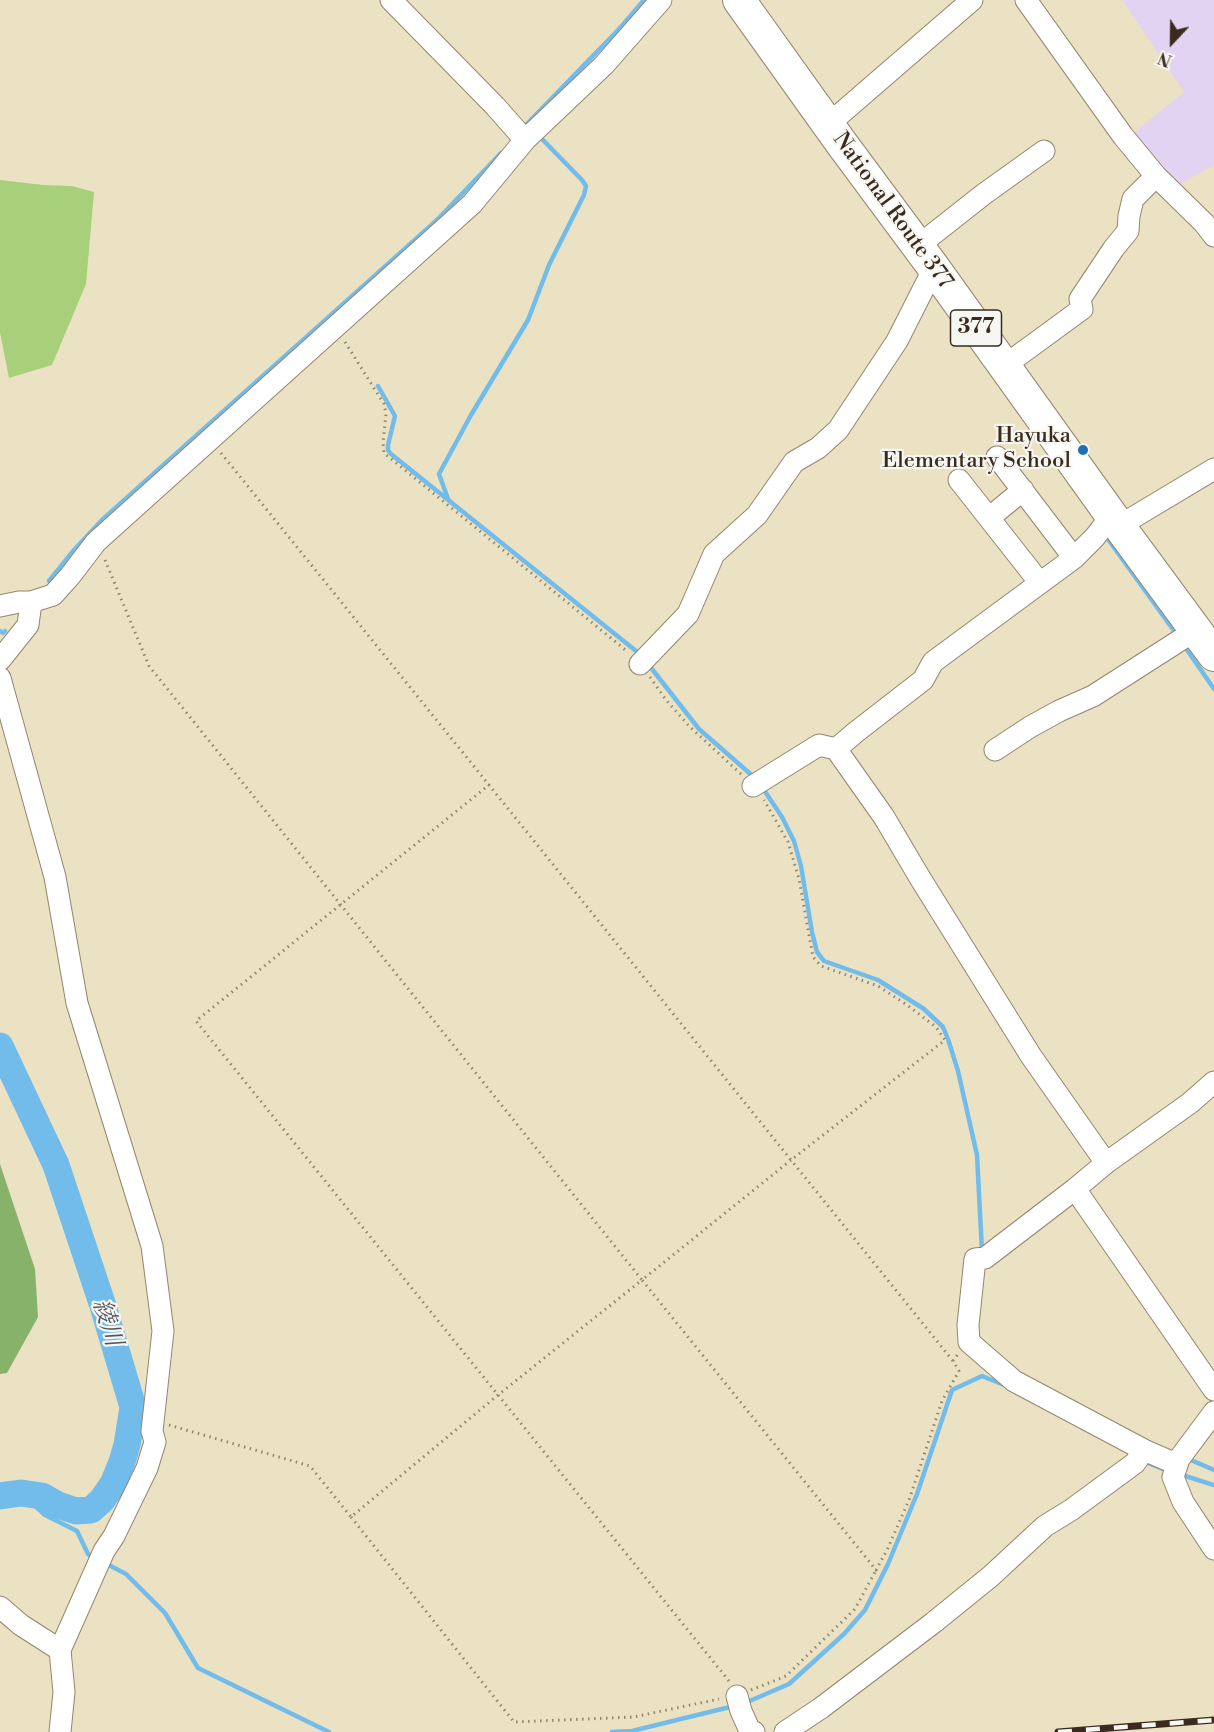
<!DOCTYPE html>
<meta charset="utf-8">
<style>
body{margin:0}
#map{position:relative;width:1214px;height:1732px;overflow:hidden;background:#ebe2c3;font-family:"Libre Bodoni",serif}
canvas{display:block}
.north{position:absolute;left:1142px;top:12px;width:60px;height:60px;-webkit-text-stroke:4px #f6f6f2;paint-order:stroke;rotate:202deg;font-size:16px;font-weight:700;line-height:24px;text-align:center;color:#3b2a1e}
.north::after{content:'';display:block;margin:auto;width:21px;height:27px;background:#3b2a1e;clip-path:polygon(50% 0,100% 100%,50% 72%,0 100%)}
</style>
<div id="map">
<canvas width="1214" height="1732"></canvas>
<div class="north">N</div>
</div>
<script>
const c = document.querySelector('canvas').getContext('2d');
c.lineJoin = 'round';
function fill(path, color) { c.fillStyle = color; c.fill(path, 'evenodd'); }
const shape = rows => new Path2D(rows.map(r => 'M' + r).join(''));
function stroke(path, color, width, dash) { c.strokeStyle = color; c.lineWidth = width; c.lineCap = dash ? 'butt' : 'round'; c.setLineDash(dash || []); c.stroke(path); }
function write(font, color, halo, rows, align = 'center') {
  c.font = font + ' "Libre Bodoni","Noto Serif JP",serif'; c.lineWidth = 4.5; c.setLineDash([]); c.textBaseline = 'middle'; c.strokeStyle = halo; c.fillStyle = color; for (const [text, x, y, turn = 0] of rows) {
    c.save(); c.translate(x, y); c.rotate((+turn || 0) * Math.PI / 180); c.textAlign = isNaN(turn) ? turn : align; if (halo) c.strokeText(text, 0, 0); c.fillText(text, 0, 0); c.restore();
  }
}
fill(shape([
 [1122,0,1214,0,1214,165,1177,186,1131,135,1184,92]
]), '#e3d3f2');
fill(shape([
 [0,180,43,185,72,186,94,192,86,284,52,365,9,378,0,332]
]), '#a8cf7a');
fill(shape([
 [0,1164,35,1269,38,1317,7,1373,0,1374]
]), '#86b26a');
stroke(shape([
 [522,129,620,28,644,0],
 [378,386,395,416,388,445,388,450,391,454,641,655],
 [448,499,439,474,471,415,528,320,549,265,584,195,586,186,582,180,542,139],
 [1105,535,1177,635],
 [49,581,74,550,102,520,437,220,501,153],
 [0,631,3,633,5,631],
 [1183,644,1214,689],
 [648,664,699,729,755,778],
 [762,787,782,817,794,841,801,866,812,932,817,952,824,961,878,980,924,1009,943,1027,948,1039,958,1071,977,1155,982,1252],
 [1186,1458,1214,1470],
 [1143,1461,1163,1469],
 [1179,1474,1214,1485],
 [21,1493,45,1515,77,1531,88,1554,95,1558],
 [105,1563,126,1574,165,1613,198,1668,329,1732],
 [745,1703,789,1684,844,1634,865,1610,888,1564,917,1494,952,1390,982,1376,1004,1385],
 [612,1732,632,1731,734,1706]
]), '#72bceb', 4.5);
stroke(shape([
 [0,1046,56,1165,103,1306,133,1407,127,1445,122,1462,113,1484,102,1500,91,1510,76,1511,58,1505,42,1496,21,1493,0,1496]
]), '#72bceb', 27);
const minor = shape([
 [391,0,495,106,525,140],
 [1026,0,1123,136,1156,176,1204,223,1214,236],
 [828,122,838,116,972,0],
 [918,246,984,194,1044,151],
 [1004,366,1082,309,1080,299,1114,248,1128,231,1129,216,1133,199,1156,176],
 [997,457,1074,558],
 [959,480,1040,583],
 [989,518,1023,490],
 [1119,526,1214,469],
 [0,606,19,602,31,602,53,595,70,576,96,542,472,204,525,140,604,65,661,0],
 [0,660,28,625,31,602],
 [640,664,688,614,714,554,757,515,794,462,818,448,838,430,897,341,934,268],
 [0,678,55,877,77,1003,152,1246,163,1331,152,1431,155,1442,147,1468,114,1536,104,1551,60,1650,64,1692,60,1732],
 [836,749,856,732,923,680,933,662,1074,558,1095,537,1111,516],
 [995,750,1030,727,1059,711,1093,696,1196,630],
 [753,786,819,745,836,749,884,817,920,878,1031,1056,1106,1163],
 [1075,1189,1214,1390],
 [1214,1412,1179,1459,1173,1477,1183,1502,1214,1549],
 [1176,1464,1144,1450,1014,1381,969,1342,968,1325,975,1259,985,1258,1075,1189,1106,1163,1190,1103,1214,1082],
 [0,1607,21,1625,60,1650],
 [737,1696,741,1711,750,1731,754,1732],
 [785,1732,821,1708,933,1623,991,1576,1045,1526,1071,1510,1135,1463,1144,1450]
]);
const highway = shape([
 [739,0,842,144,934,268,1119,526,1214,655]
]);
stroke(minor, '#938670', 23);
stroke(highway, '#938670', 34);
stroke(shape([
 [345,342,384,404,386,414,383,443,384,453,628,652],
 [221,453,489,785],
 [105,560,149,666,642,1280,791,1160,953,1361],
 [650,677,666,700,689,726,742,775],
 [169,1425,310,1466,351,1517,498,1395,642,1280,876,1570,887,1550,909,1500,942,1401,959,1371,953,1361,958,1354],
 [351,1517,514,1722,634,1717,719,1699],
 [729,1681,196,1021,489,785,791,1160,945,1040,936,1027,907,1005,878,986,821,966,813,957,799,879,788,842,764,800],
 [751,1690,786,1676,855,1609,876,1570]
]), '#938670', 3, [1.5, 4.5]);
stroke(minor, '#fff', 21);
stroke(highway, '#fff', 32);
const rail = shape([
 [1058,1732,1214,1720]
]);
stroke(rail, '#3b2a1e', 7);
stroke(rail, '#f6f6f2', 4.5, [14]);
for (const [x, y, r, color] of [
 [1083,450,6,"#1f6fb2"]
]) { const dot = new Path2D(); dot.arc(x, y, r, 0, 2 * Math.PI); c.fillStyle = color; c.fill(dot); stroke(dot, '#f6f6f2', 2); }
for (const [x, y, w] of [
 [976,328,51]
]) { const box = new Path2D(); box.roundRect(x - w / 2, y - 18, w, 36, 4.5); c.fillStyle = '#f6f6f2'; c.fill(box); stroke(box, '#3b2a1e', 1.5); }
write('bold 21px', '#3b2a1e', null, [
 ["377",976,328]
]);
write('22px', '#3b2a1e', '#f6f6f2', [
 ["National Route 377",892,211,54]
]);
write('22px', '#3b2a1e', '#f6f6f2', [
 ["Hayuka",1071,437],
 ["Elementary School",1071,462]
], 'right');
write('italic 24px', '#4c565c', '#f6f6f2', [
 ["綾川",106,1323,72]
]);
</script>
